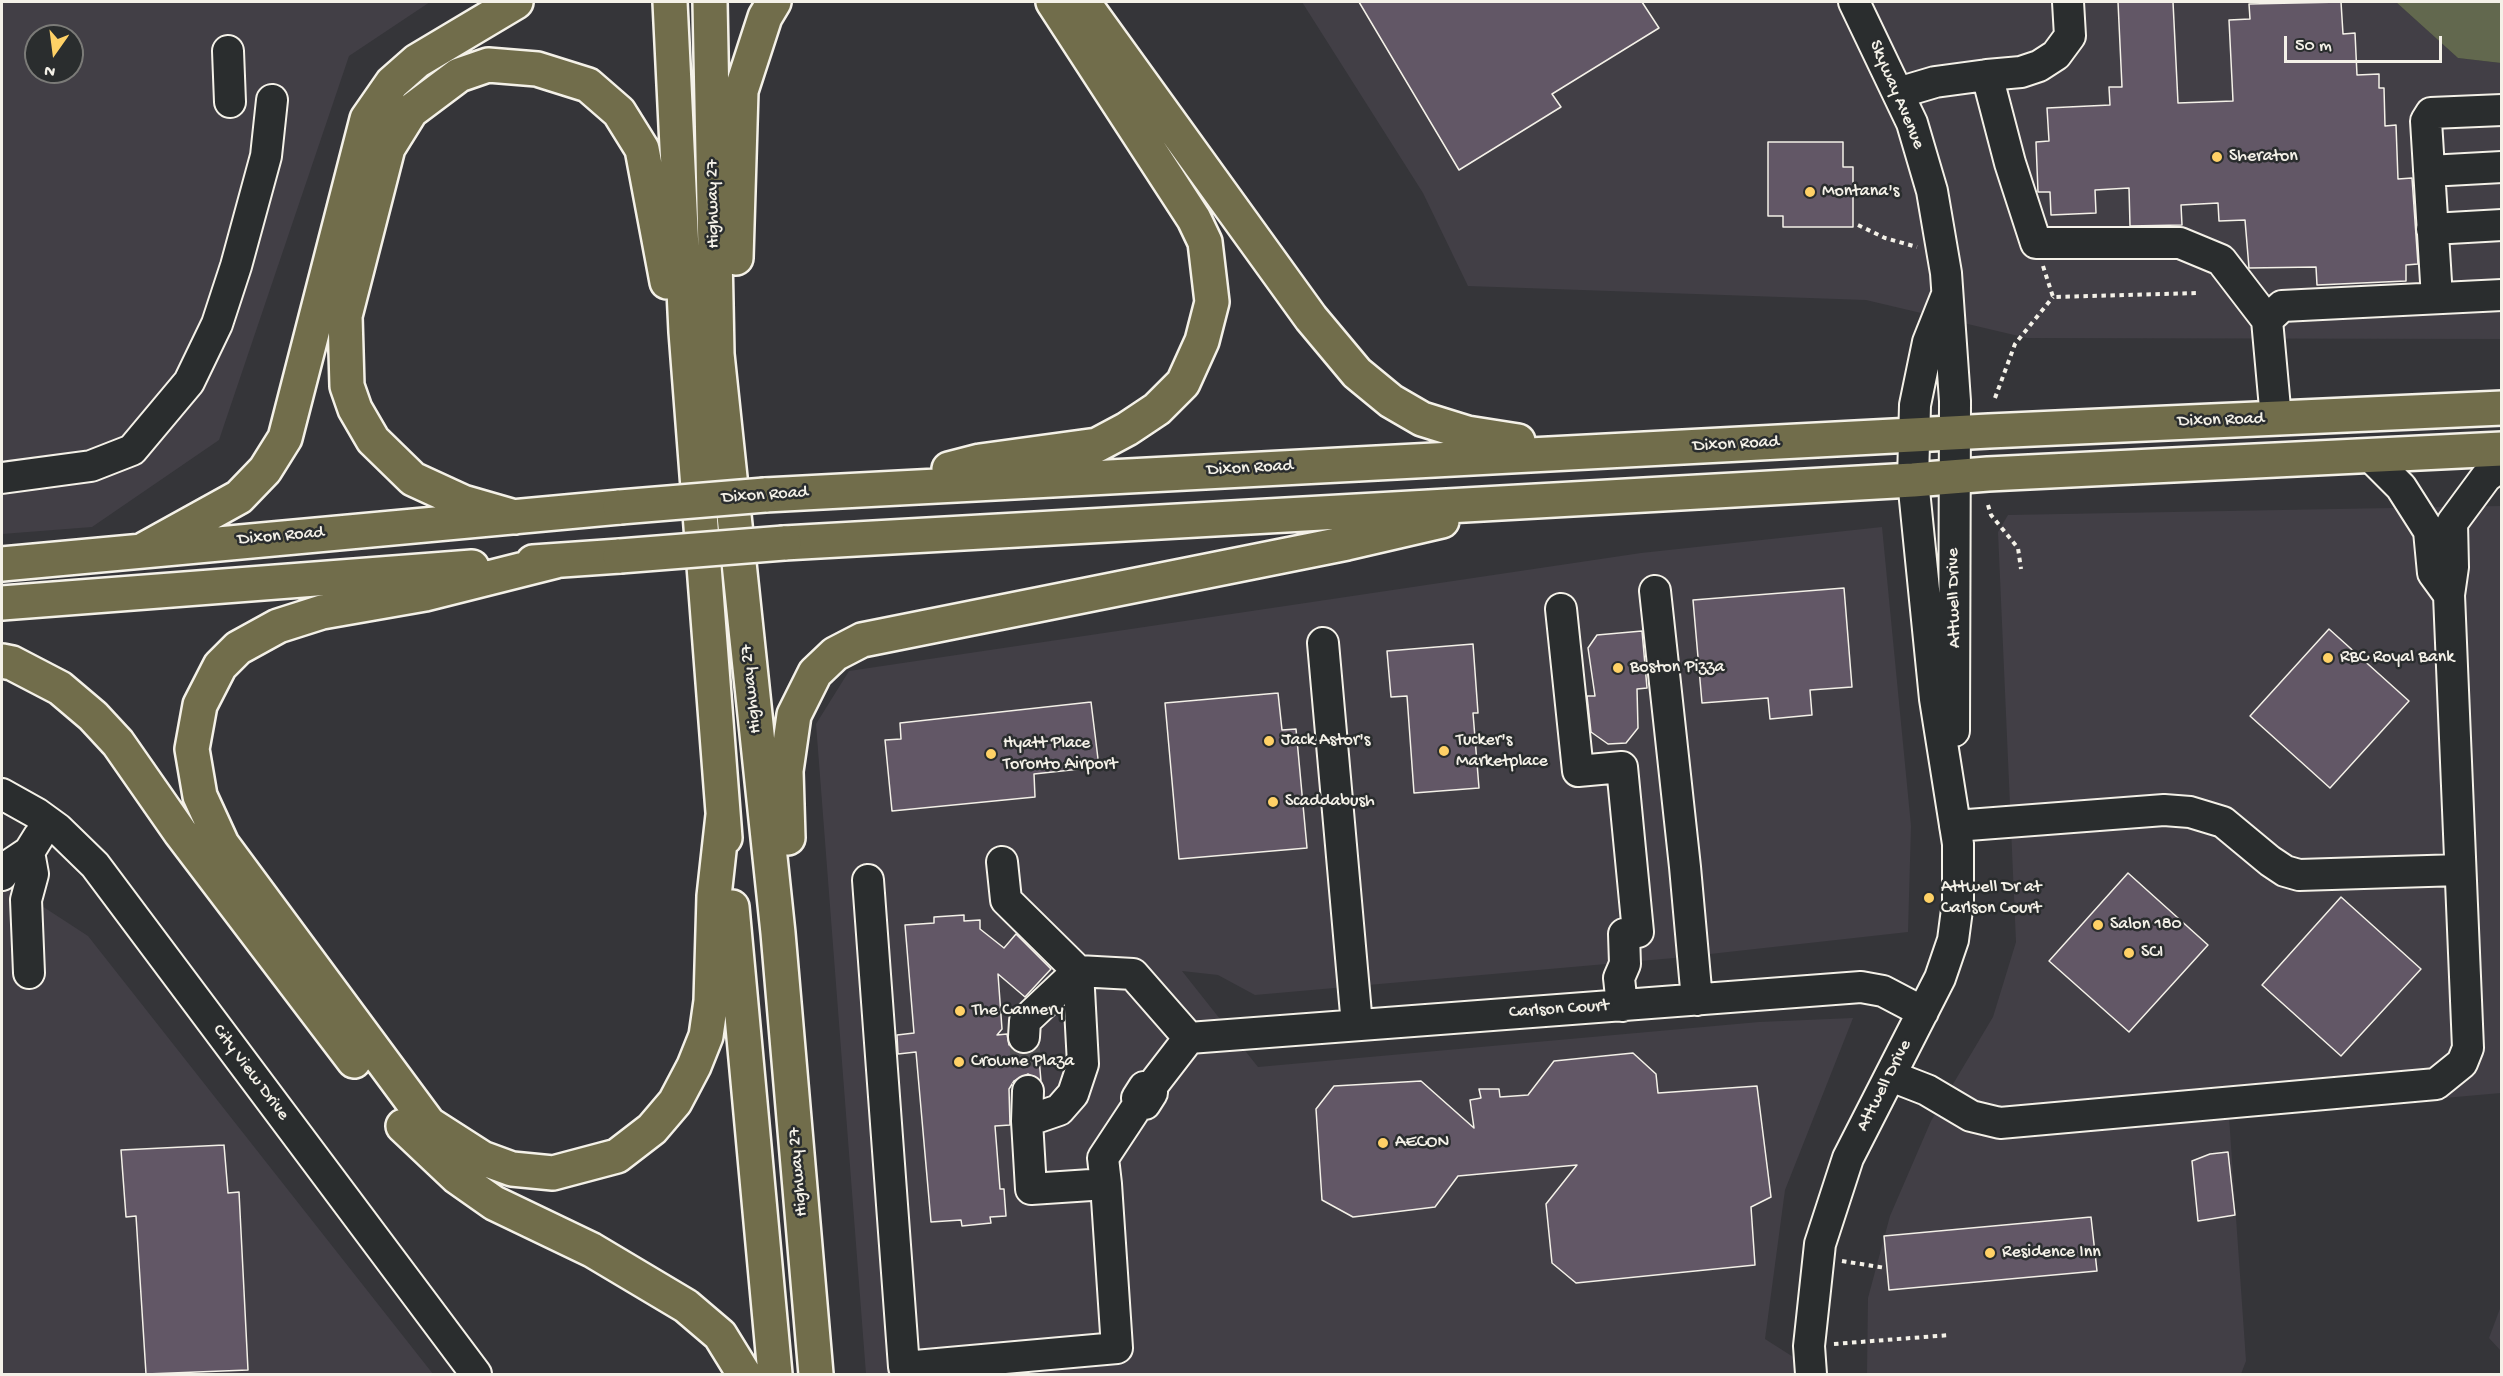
<!DOCTYPE html>
<style>
body{margin:0}
#map{position:relative;width:2503px;height:1376px;overflow:hidden;background:#353539;font-family:"Gochi Hand",sans-serif}
canvas{display:block}
.frame{position:absolute;inset:0;border:3px solid #f4f1e8;pointer-events:none}
.north{position:absolute;left:24px;top:24px;width:60px;height:60px;box-sizing:border-box;background:#2a2d2e;border:2px solid #7b7b78;border-radius:50%;rotate:194deg;font-size:16px;font-weight:700;line-height:24px;text-align:center;color:#f4f1e8}
.north::after{content:'';display:block;margin:auto;width:21px;height:27px;background:#ffd166;clip-path:polygon(50% 0,100% 100%,50% 72%,0 100%)}
.scale{position:absolute;left:2284px;top:36px;width:158px;height:27px;box-sizing:border-box;border:3px solid #f4f1e8;border-top:0;padding-left:8px;font-size:18px;line-height:21px;white-space:nowrap;color:#f4f1e8;-webkit-text-stroke:4px #2a2d2e;paint-order:stroke}
</style>
<div id="map">
<canvas width="2503" height="1376"></canvas>
<div class="frame"></div>
<div class="north">N</div>
<div class="scale">50 m</div>
</div>
<script>
const c = document.querySelector('canvas').getContext('2d');
c.lineJoin = 'round';
function fill(path, color) { c.fillStyle = color; c.fill(path, 'evenodd'); }
const shape = rows => new Path2D(rows.map(r => 'M' + r).join(''));
function stroke(path, color, width, dash) { c.strokeStyle = color; c.lineWidth = width; c.lineCap = dash ? 'butt' : 'round'; c.setLineDash(dash || []); c.stroke(path); }
function write(font, color, halo, rows, align = 'center') {
  c.font = font + ' "Gochi Hand",sans-serif'; c.lineWidth = 5; c.setLineDash([]); c.textBaseline = 'middle'; c.strokeStyle = halo; c.fillStyle = color; for (const [text, x, y, turn = 0] of rows) {
    c.save(); c.translate(x, y); c.rotate((+turn || 0) * Math.PI / 180); c.textAlign = isNaN(turn) ? turn : align; if (halo) c.strokeText(text, 0, 0); c.fillText(text, 0, 0); c.restore();
  }
}
fill(shape([
 [2,2,430,2,349,56,219,440,92,527,2,534],
 [36,36,72,36,72,72,36,72],
 [1302,2,2396,2,2458,58,2501,63,2501,339,2027,338,1866,300,1468,286,1423,193],
 [2501,506,2501,1093,2229,1117,2246,1361,2241,1374,1867,1374,1868,1298,1890,1216,1931,1121,1993,1017,2016,942,1998,532,2008,515],
 [1882,527,1911,826,1908,932,1674,958,1255,995,1218,975,1182,971,1258,1067,1759,1022,1853,1018,1785,1190,1765,1339,1820,1374,866,1374,816,724,849,671,1641,553],
 [2,880,88,936,433,1374,2,1374],
 [2501,1306,2501,1351,2489,1338]
]), '#423f46');
fill(shape([
 [2396,2,2501,2,2501,63,2458,58]
]), '#62684e');
const building = shape([
 [1359,2,1642,2,1659,28,1552,94,1561,107,1459,170,1359,2],
 [2118,2,2173,2,2178,103,2233,101,2229,20,2250,19,2249,4,2341,2,2343,34,2355,33,2357,75,2379,74,2379,88,2384,88,2385,126,2396,125,2398,179,2412,178,2418,264,2406,265,2406,281,2317,285,2316,267,2249,268,2245,220,2219,221,2218,203,2181,205,2182,225,2130,226,2129,188,2095,190,2096,213,2051,215,2050,192,2038,192,2036,142,2049,141,2047,108,2110,105,2109,87,2122,87,2118,2],
 [1768,142,1843,142,1843,167,1853,167,1853,227,1783,227,1783,216,1768,216,1768,142],
 [1844,588,1852,687,1810,690,1812,715,1770,719,1768,698,1702,703,1693,600,1844,588],
 [2329,629,2409,701,2330,788,2250,716,2329,629],
 [1642,631,1647,688,1637,689,1638,728,1626,743,1608,744,1591,732,1587,696,1595,696,1588,648,1597,635,1642,631],
 [1473,644,1478,713,1473,713,1479,788,1414,793,1407,696,1391,697,1387,651,1473,644],
 [1278,693,1282,730,1296,729,1307,848,1179,859,1165,703,1278,693],
 [1091,702,1099,767,1034,774,1035,797,892,811,885,740,901,739,900,723,1091,702],
 [2128,873,2208,945,2129,1032,2049,961,2128,873],
 [2341,897,2421,969,2341,1056,2262,985,2341,897],
 [964,915,964,921,980,920,980,929,1004,948,1016,934,1051,969,1025,997,998,974,1002,1029,997,1035,1007,1034,1009,1045,1022,1054,1031,1053,1038,1047,1041,1081,1028,1074,1014,1081,1009,1089,1010,1125,995,1126,1000,1189,1004,1189,1006,1216,990,1217,991,1223,962,1226,961,1220,931,1222,916,1052,898,1054,897,1035,914,1033,905,925,934,923,934,917,964,915],
 [1633,1053,1656,1074,1658,1093,1757,1086,1771,1197,1751,1207,1755,1265,1576,1283,1552,1263,1546,1204,1577,1165,1458,1176,1435,1207,1353,1217,1322,1200,1316,1109,1334,1086,1421,1081,1474,1128,1470,1100,1481,1098,1479,1089,1499,1089,1500,1097,1528,1095,1554,1061,1633,1053],
 [224,1145,228,1193,239,1192,248,1370,146,1374,136,1216,126,1217,121,1150,224,1145],
 [2228,1152,2235,1215,2198,1221,2192,1161,2210,1154,2228,1152],
 [2091,1217,2097,1271,1889,1290,1884,1236,2091,1217]
]);
fill(building, '#625766');
stroke(building, '#f4f1e8', 1.5);
stroke(shape([
 [1024,1037,1028,1091]
]), '#525153', 30, [30, 15]);
const minor = shape([
 [1854,2,1912,123,1932,191,1946,273,1955,401,1954,731],
 [228,51,230,102],
 [1987,75,2021,72,2039,66,2056,55,2070,36,2068,2],
 [1898,93,1935,82,1987,75,2010,163,2036,243,2180,243,2221,260,2267,320,2276,419],
 [2429,171,2502,167],
 [2432,229,2502,225],
 [2437,298,2426,121,2431,113,2502,110],
 [2267,320,2282,306,2502,295],
 [2370,456,2401,487,2429,531,2433,573,2449,595],
 [2,478,91,466,132,450,189,382,217,324,236,266,266,156,272,100],
 [1655,591,1685,867,1697,1000],
 [1561,609,1578,771,1622,767,1638,932],
 [1323,643,1357,1025],
 [2,794,36,813,58,829,95,865,476,1374],
 [1955,826,2164,810,2190,812,2223,822,2270,861,2285,871,2299,875,2460,870],
 [29,852,33,874,26,900,29,973],
 [1002,862,1006,900,1078,971,1133,974,1189,1038],
 [2,875,8,866,29,852,39,836],
 [868,880,904,1367,1117,1348,1106,1184],
 [1078,971,1083,1064,1073,1094,1059,1110,1027,1121,1031,1189,1106,1184,1103,1158,1138,1105,1145,1104,1152,1093,1152,1086],
 [1622,1006,1619,978,1625,964,1624,934],
 [1024,1037,1025,1021,1078,971],
 [1189,1038,1861,987,1883,991,1923,1012],
 [1891,1076,1927,1090,1971,1116,2000,1123,2436,1084,2462,1063,2468,1048,2449,595,2453,567,2452,523,2486,477,2502,465],
 [1137,1098,1144,1087,1152,1086,1189,1038],
 [1027,1121,1028,1091],
 [1811,1374,1809,1346,1820,1244,1848,1158,1940,978,1953,940,1958,902,1958,844,1935,699,1913,480,1915,405,1928,342,1946,297]
]);
const major = shape([
 [670,2,686,332,725,838],
 [710,2,717,354,778,933,816,1374],
 [1083,2,1311,318,1357,373,1391,401,1422,419,1467,433,1518,441],
 [736,258,741,91,765,17,774,2],
 [949,469,980,461,1097,445,1127,429,1157,409,1183,383,1202,341,1212,302,1205,242,1194,219,1053,2],
 [765,495,1989,431,2502,408],
 [515,517,463,502,413,479,373,440,355,409,347,386,345,316,388,148,411,111,459,75,488,65,537,69,588,85,619,112,642,149,667,282],
 [784,543,1913,480,1988,474,2502,449],
 [145,549,239,497,265,470,285,438,367,119,392,83,417,61,516,2],
 [556,561,425,594,322,612,278,626,238,648,220,666,200,705,192,749,200,796,222,844,429,1124,482,1158,512,1169,553,1173,617,1156,652,1129,675,1102,694,1066,706,1036,711,1001,714,896,723,815],
 [533,562,620,556],
 [2,564,620,507],
 [2,603,472,567],
 [2,661,12,663,60,688,93,716,118,743,180,832,354,1061],
 [788,838,786,771,794,715,815,673,835,654,862,640,1347,543,1442,521],
 [732,907,775,1374],
 [403,1126,457,1177,494,1203,592,1250,686,1306,720,1335,744,1374]
]);
stroke(minor, '#f4f1e8', 34);
stroke(major, '#f4f1e8', 38);
stroke(shape([
 [1858,225,1885,238,1917,247],
 [2043,266,2053,297,2199,293],
 [1995,398,2015,344,2053,297],
 [1988,505,1991,515,2018,548,2021,569],
 [1842,1261,1886,1268],
 [1834,1344,1950,1335]
]), '#f4f1e8', 4, [4.5, 4.5]);
stroke(minor, '#2a2d2e', 30);
stroke(major, '#716d4b', 33);
const majorBridge = shape([
 [620,507,765,495],
 [620,556,784,543]
]);
stroke(majorBridge, '#f4f1e8', 38, []);
stroke(majorBridge, '#716d4b', 33);
for (const [x, y, r, color] of [
 [2217,157,6,"#ffd166"],
 [1810,192,6,"#ffd166"],
 [2328,658,6,"#ffd166"],
 [1618,668,6,"#ffd166"],
 [1269,741,6,"#ffd166"],
 [1444,751,6,"#ffd166"],
 [991,754,6,"#ffd166"],
 [1273,802,6,"#ffd166"],
 [1929,898,6,"#ffd166"],
 [2098,925,6,"#ffd166"],
 [2129,953,6,"#ffd166"],
 [960,1011,6,"#ffd166"],
 [959,1062,6,"#ffd166"],
 [1383,1143,6,"#ffd166"],
 [1990,1253,6,"#ffd166"]
]) { const dot = new Path2D(); dot.arc(x, y, r, 0, 2 * Math.PI); c.fillStyle = color; c.fill(dot); stroke(dot, '#2a2d2e', 2); }
write('18px', '#f4f1e8', '#2a2d2e', [
 ["Skyway Avenue",1896,95,67],
 ["Highway 27",714,204,-91],
 ["Dixon Road",2221,421,-2],
 ["Dixon Road",1736,445,-3],
 ["Dixon Road",1250,469,-3],
 ["Dixon Road",765,496,-4],
 ["Dixon Road",281,537,-5],
 ["Attwell Drive",1955,598,-91],
 ["Highway 27",752,689,-96],
 ["Carlson Court",1559,1010,-4],
 ["City View Drive",250,1073,53],
 ["Attwell Drive",1885,1086,-63],
 ["Highway 27",799,1172,-95]
]);
write('18px', '#f4f1e8', '#2a2d2e', [
 ["Sheraton",2229,157],
 ["Montana's",1822,192],
 ["RBC Royal Bank",2340,658],
 ["Boston Pizza",1630,668],
 ["Jack Astor's",1281,741],
 ["Tucker's",1456,741],
 ["Marketplace",1456,762],
 ["Hyatt Place",1003,744],
 ["Toronto Airport",1003,765],
 ["Scaddabush",1285,802],
 ["Attwell Dr at",1941,888],
 ["Carlson Court",1941,909],
 ["Salon 180",2110,925],
 ["SCI",2141,953],
 ["The Cannery",972,1011],
 ["Crowne Plaza",971,1062],
 ["AECON",1395,1143],
 ["Residence Inn",2002,1253]
], 'left');
</script>
